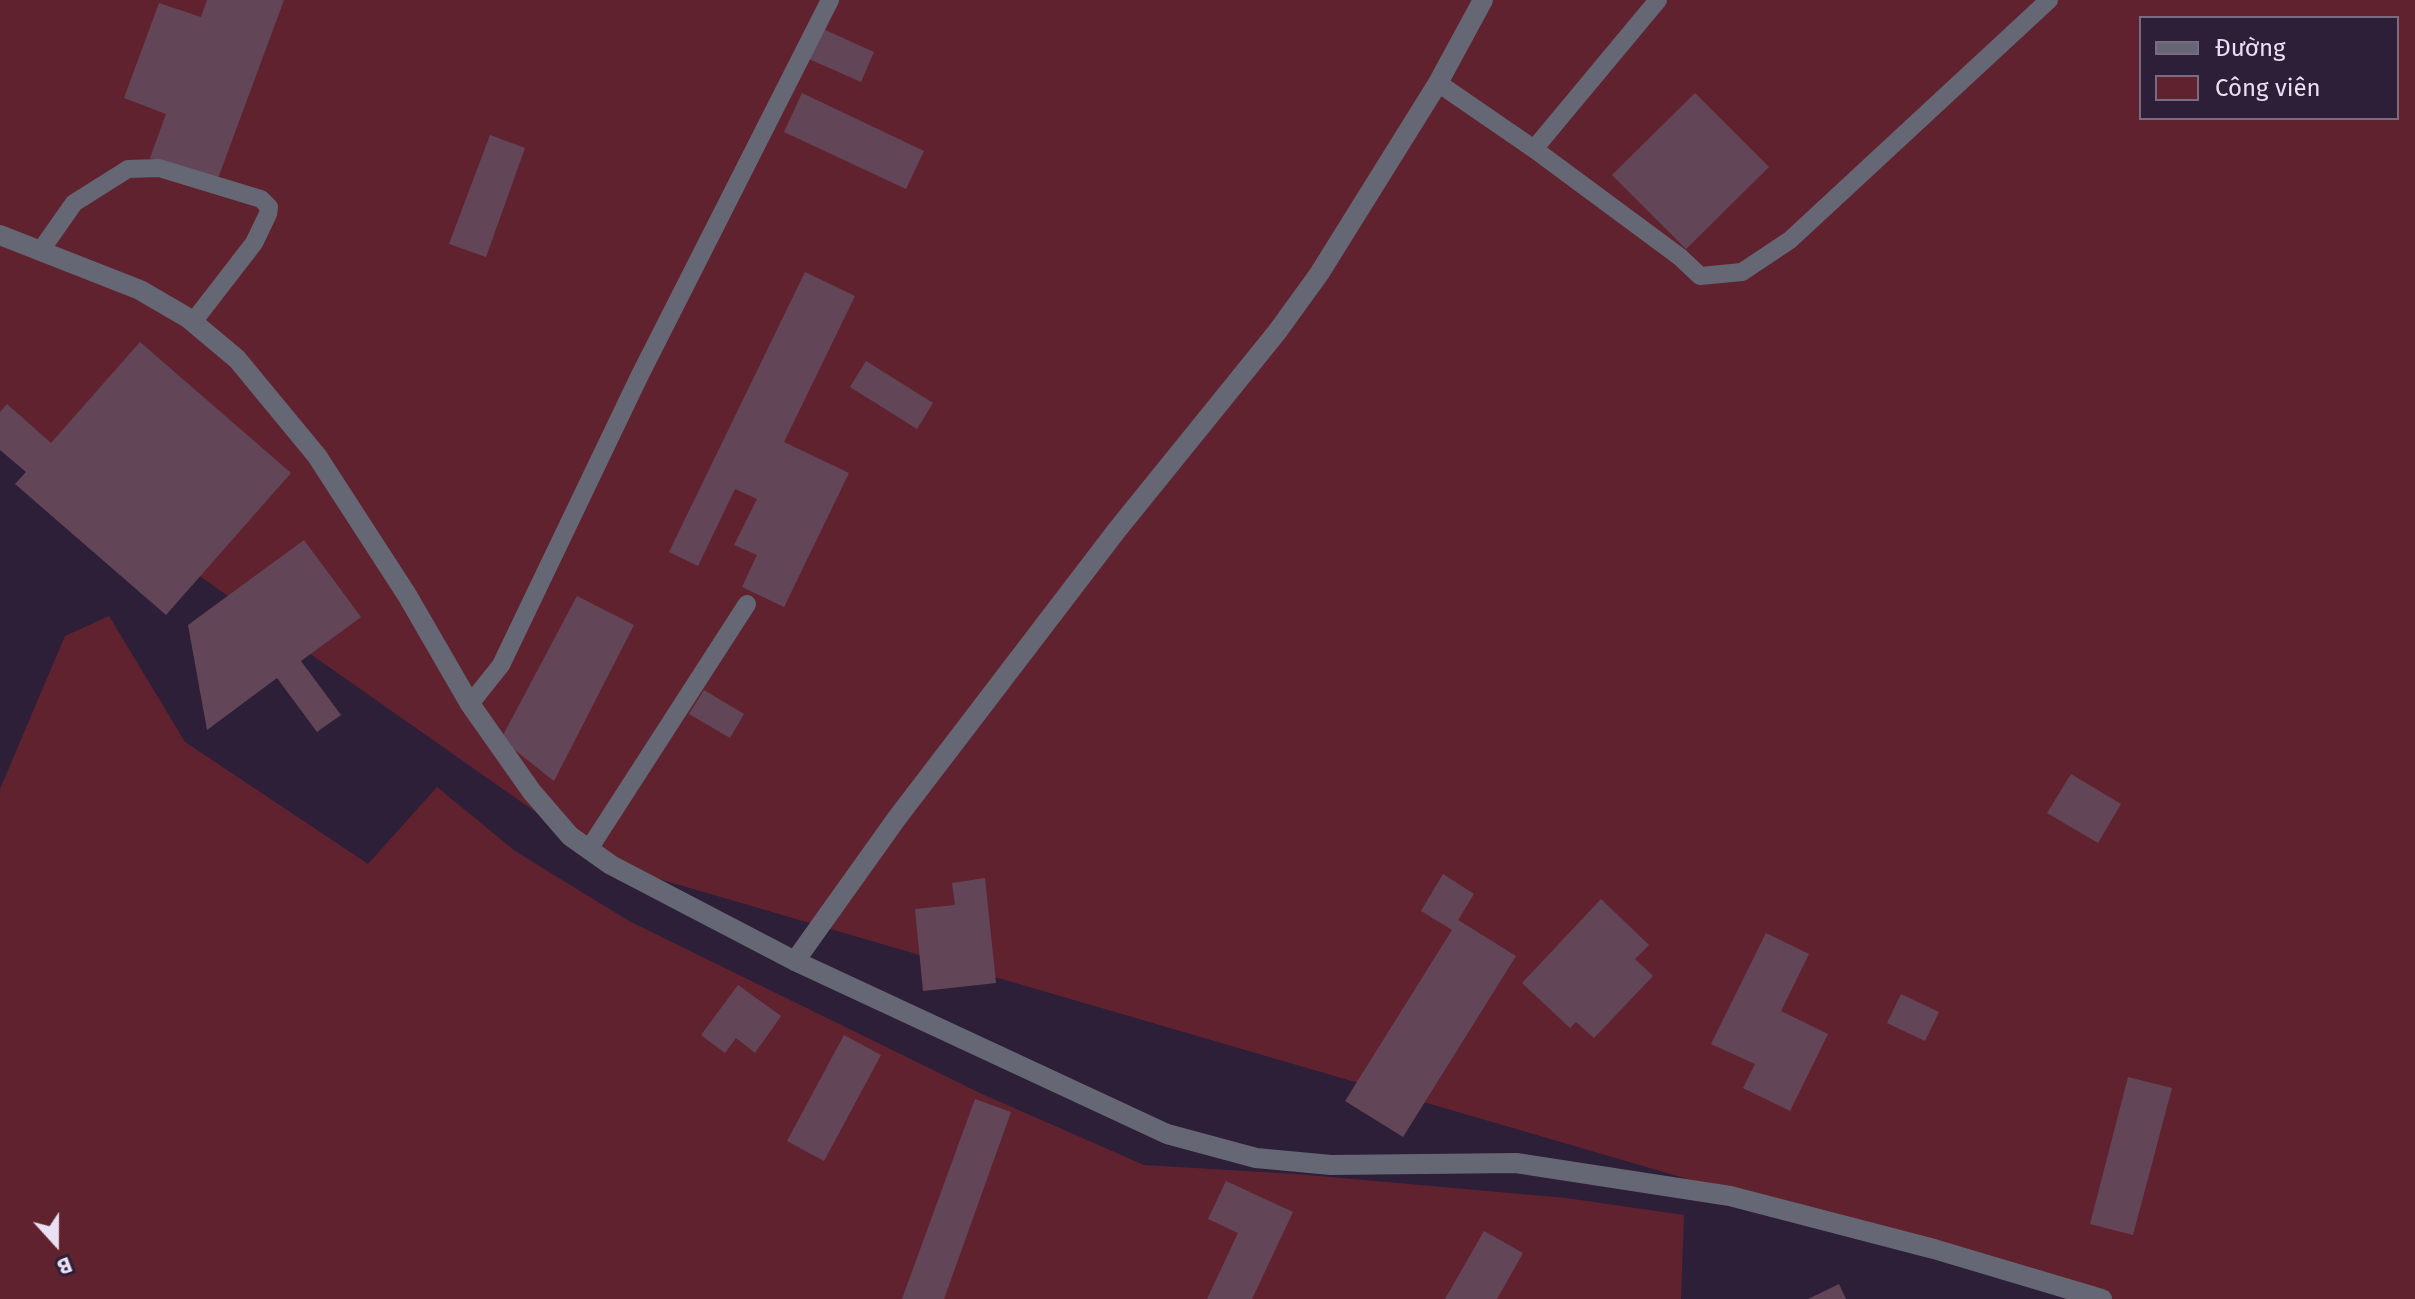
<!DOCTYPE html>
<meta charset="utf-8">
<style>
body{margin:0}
#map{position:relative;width:2415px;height:1299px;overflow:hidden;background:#2d1f37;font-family:"Fira Sans",sans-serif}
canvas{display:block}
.legend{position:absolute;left:2139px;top:16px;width:260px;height:104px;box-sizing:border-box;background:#2d1f37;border:2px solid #796c81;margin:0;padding:10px 14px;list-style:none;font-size:24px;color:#eae0f1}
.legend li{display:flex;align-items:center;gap:16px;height:40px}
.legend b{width:40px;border:2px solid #796c81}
.north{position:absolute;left:16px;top:1203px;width:80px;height:80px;-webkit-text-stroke:6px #2d1f37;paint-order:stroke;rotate:159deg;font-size:22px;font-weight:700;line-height:32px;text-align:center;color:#eae0f1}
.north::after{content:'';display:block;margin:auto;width:28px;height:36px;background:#eae0f1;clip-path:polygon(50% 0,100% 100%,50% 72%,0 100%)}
</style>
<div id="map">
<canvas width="2415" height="1299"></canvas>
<ul class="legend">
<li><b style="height:10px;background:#666775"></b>Đường</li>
<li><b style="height:22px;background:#61222f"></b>Công viên</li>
</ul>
<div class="north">B</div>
</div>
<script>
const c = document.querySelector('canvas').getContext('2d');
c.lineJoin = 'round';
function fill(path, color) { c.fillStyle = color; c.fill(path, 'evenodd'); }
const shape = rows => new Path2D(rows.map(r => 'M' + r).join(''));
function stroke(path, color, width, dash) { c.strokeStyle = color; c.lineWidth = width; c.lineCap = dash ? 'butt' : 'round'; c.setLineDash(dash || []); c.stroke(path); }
fill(shape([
 [0,0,2415,0,2415,1299,2099,1299,611,865,0,436],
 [2141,18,2397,18,2397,118,2141,118],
 [109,616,185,742,368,864,437,787,515,851,629,921,982,1094,1144,1165,1296,1174,1566,1198,1684,1215,1681,1299,0,1299,0,789,65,636]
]), '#61222f');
fill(shape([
 [207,0,284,0,217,181,150,158,166,114,124,98,159,3,201,17],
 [823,29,874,52,861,82,809,59],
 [802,93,924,151,906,189,784,132],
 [1695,93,1769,167,1686,249,1612,175],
 [490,135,525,148,486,257,449,244],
 [805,272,855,296,784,442,849,473,784,607,742,587,757,555,734,545,757,499,735,489,698,566,669,552],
 [140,342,291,473,166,615,15,484,26,472,0,450,0,412,7,404,51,443],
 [866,361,933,403,917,429,850,387],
 [304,540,361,617,301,661,341,715,317,732,277,678,207,730,188,625],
 [577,596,634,625,554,781,501,739],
 [704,690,744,714,730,738,689,714],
 [2071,774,2121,804,2098,843,2047,813],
 [1443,874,1474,894,1458,920,1516,956,1403,1137,1345,1101,1452,930,1421,911],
 [985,878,996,983,923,991,915,909,955,905,952,883],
 [1601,899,1649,945,1635,959,1653,976,1594,1038,1576,1022,1570,1028,1522,983],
 [1766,933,1809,954,1781,1011,1828,1034,1790,1111,1743,1088,1755,1064,1711,1044],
 [738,985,781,1016,755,1053,736,1038,725,1053,701,1035],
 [1901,994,1939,1012,1925,1041,1887,1023],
 [844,1035,881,1055,824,1161,787,1141],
 [2128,1077,2172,1088,2133,1235,2090,1224],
 [975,1099,1011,1112,944,1299,902,1299],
 [1226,1181,1293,1212,1252,1299,1207,1299,1238,1233,1208,1219],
 [1484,1231,1523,1253,1497,1299,1445,1299],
 [1839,1284,1846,1299,1808,1299]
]), '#624658');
stroke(shape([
 [1438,83,1534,149,1658,0],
 [1534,149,1680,257,1700,276,1742,272,1790,240,2049,0],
 [41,250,74,203,128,169,159,168,261,199,269,207,268,214,254,243,193,322],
 [470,704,501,665,639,377,830,0],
 [589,849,747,604]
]), '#666775', 18);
stroke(shape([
 [0,235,140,290,188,318,237,359,317,456,407,595,470,704,532,792,570,836,611,865,795,961,1167,1134,1256,1158,1331,1165,1516,1163,1730,1196,1934,1249,2102,1299],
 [795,961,897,818,1117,530,1277,332,1319,274,1438,83,1483,0]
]), '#666775', 20);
</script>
